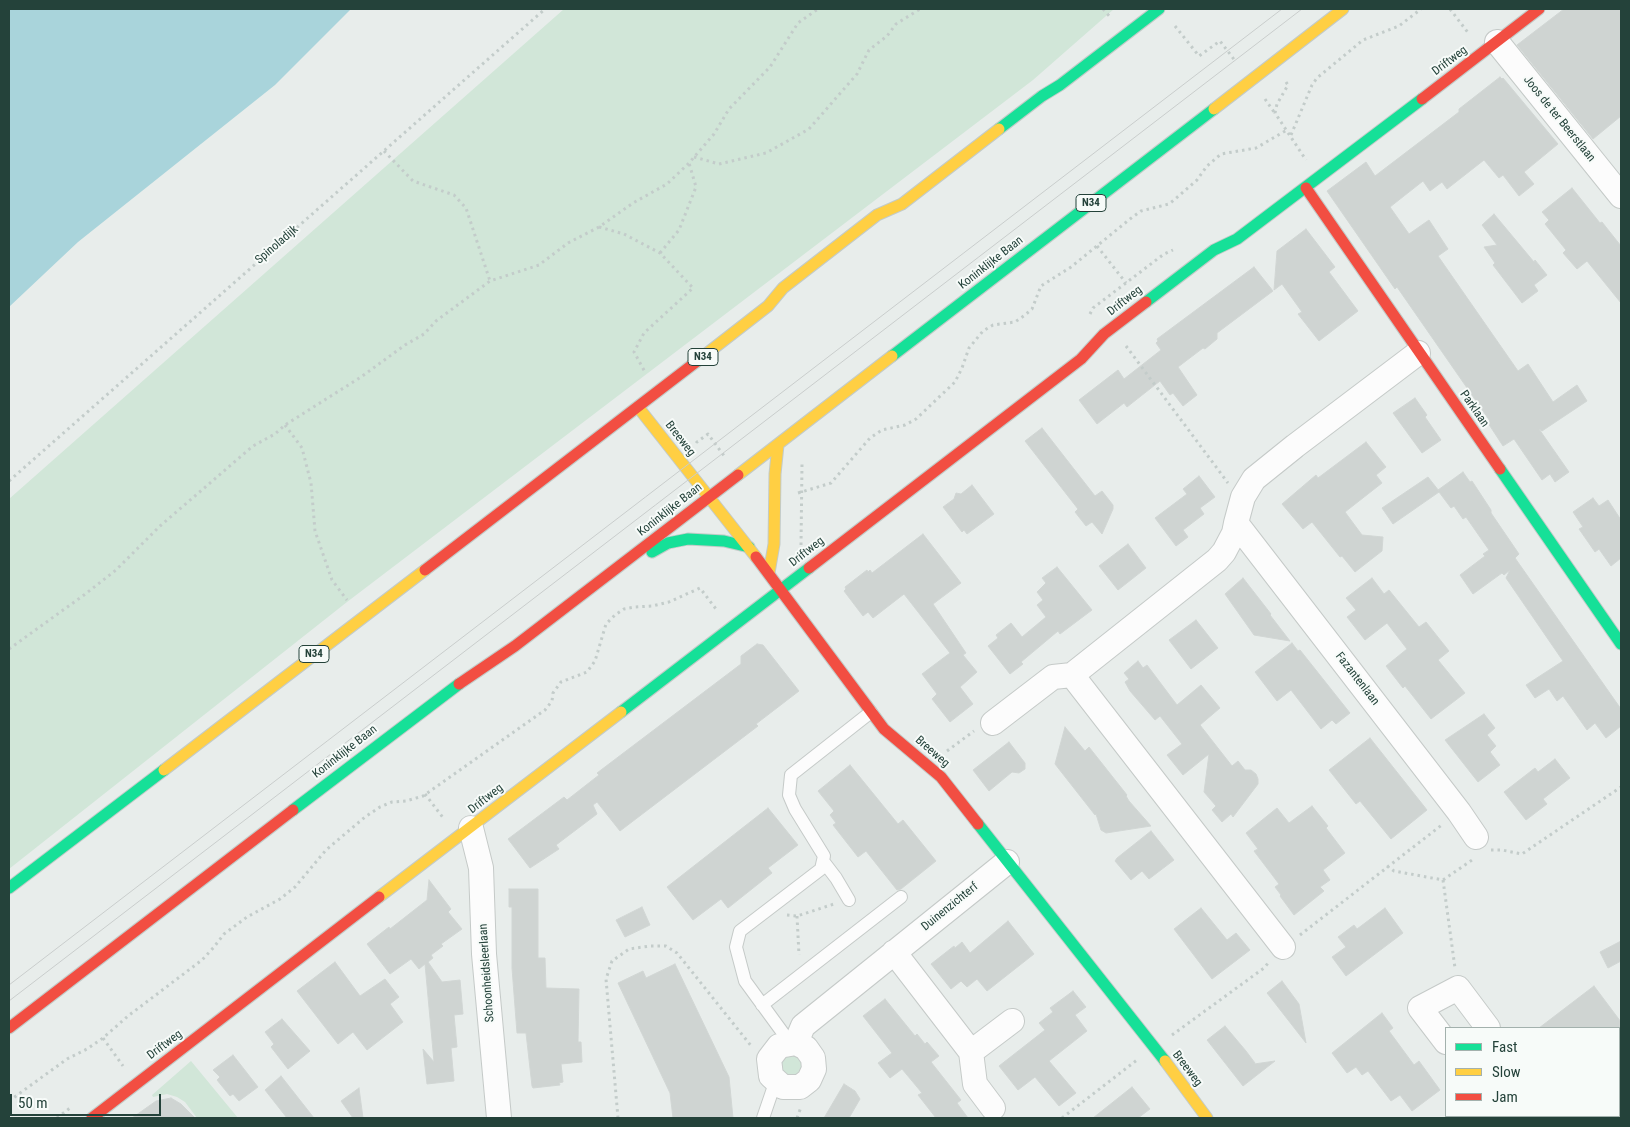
<!DOCTYPE html>
<style>
body{margin:0}
#map{position:relative;width:1630px;height:1127px;overflow:hidden;background:#e8edeb;font-family:"Roboto Condensed",sans-serif}
canvas{display:block}
.frame{position:absolute;inset:0;border:10px solid #24423a;pointer-events:none}
.legend{position:absolute;left:1445px;top:1027px;width:175px;height:90px;box-sizing:border-box;background:#f7fbf9;border:1px solid #a3b1ad;margin:0;padding:6px 9px;list-style:none;font-size:15px;color:#24423a}
.legend li{display:flex;align-items:center;gap:10px;height:25px}
.legend b{width:25px;border:1px solid #a3b1ad}
.scale{position:absolute;left:10px;top:1094px;width:151px;height:22px;box-sizing:border-box;border:2px solid #24423a;border-top:0;padding-left:6px;font-size:15px;line-height:18px;white-space:nowrap;color:#24423a;-webkit-text-stroke:4px #f7fbf9;paint-order:stroke}
</style>
<div id="map">
<canvas width="1630" height="1127"></canvas>
<div class="frame"></div>
<ul class="legend">
<li><b style="height:6px;background:#16e098"></b>Fast</li>
<li><b style="height:6px;background:#ffcf43"></b>Slow</li>
<li><b style="height:6px;background:#f24e42"></b>Jam</li>
</ul>
<div class="scale">50 m</div>
</div>
<script>
const c = document.querySelector('canvas').getContext('2d');
c.lineJoin = 'round';
function fill(path, color) { c.fillStyle = color; c.fill(path, 'evenodd'); }
const shape = rows => new Path2D(rows.map(r => 'M' + r).join(''));
function stroke(path, color, width, dash) { c.strokeStyle = color; c.lineWidth = width; c.lineCap = dash ? 'butt' : 'round'; c.setLineDash(dash || []); c.stroke(path); }
function write(font, color, halo, rows, align = 'center') {
  c.font = font + ' "Roboto Condensed",sans-serif'; c.lineWidth = 4; c.setLineDash([]); c.textBaseline = 'middle'; c.strokeStyle = halo; c.fillStyle = color; for (const [text, x, y, turn = 0] of rows) {
    c.save(); c.translate(x, y); c.rotate((+turn || 0) * Math.PI / 180); c.textAlign = isNaN(turn) ? turn : align; if (halo) c.strokeText(text, 0, 0); c.fillText(text, 0, 0); c.restore();
  }
}
fill(shape([
 [564,9,1114,9,1033,80,347,602,9,869,9,499],
 '780 1066a11 11 0 1 1 22 0a11 11 0 1 1-22 0Z',
 [191,1061,238,1118,197,1118,185,1102,177,1097,167,1094,153,1097,152,1095]
]), '#d1e6d8');
fill(shape([
 [9,9,351,9,275,85,78,242,9,307]
]), '#a9d4db');
const building = shape([
 [1564,9,1621,9,1621,116,1593,139,1517,45,1564,9],
 [1500,77,1502,79,1503,78,1558,144,1524,172,1534,184,1519,196,1503,175,1499,178,1484,160,1447,189,1442,182,1430,191,1423,181,1390,207,1409,234,1429,220,1448,249,1438,256,1518,371,1528,364,1553,402,1577,385,1587,401,1542,431,1539,429,1569,472,1555,482,1550,474,1542,480,1514,439,1503,446,1488,423,1490,421,1397,287,1395,289,1327,191,1366,162,1375,176,1459,112,1459,109,1500,77],
 [1572,188,1600,223,1602,222,1621,246,1621,303,1587,261,1577,269,1563,253,1566,250,1545,224,1549,220,1542,212,1572,188],
 [1494,214,1534,262,1535,260,1547,275,1534,285,1538,291,1522,303,1493,265,1495,263,1484,247,1497,245,1482,225,1494,214],
 [1306,229,1335,267,1329,272,1358,311,1319,341,1298,314,1302,312,1282,284,1274,290,1277,251,1306,229],
 [1254,267,1273,291,1217,333,1217,339,1205,349,1203,348,1178,367,1197,395,1183,406,1173,393,1170,395,1160,381,1127,407,1124,403,1097,424,1079,400,1118,370,1124,379,1161,350,1156,343,1158,341,1157,339,1254,267],
 [1415,398,1427,415,1425,417,1441,440,1422,453,1393,413,1415,398],
 [1042,428,1095,496,1102,491,1113,505,1113,509,1102,534,1092,522,1086,526,1075,512,1078,509,1025,441,1042,428],
 [1366,442,1386,467,1376,475,1382,483,1345,512,1362,535,1383,537,1382,551,1355,572,1342,556,1340,557,1312,522,1303,529,1282,504,1316,475,1318,478,1366,442],
 [1463,472,1470,482,1472,481,1491,510,1491,513,1519,554,1515,558,1621,709,1621,726,1606,738,1595,723,1587,730,1563,696,1557,701,1549,689,1535,698,1526,685,1563,661,1506,578,1510,570,1504,575,1502,573,1473,594,1460,575,1485,556,1483,554,1489,550,1466,517,1463,519,1454,506,1451,508,1439,492,1393,524,1382,508,1428,477,1439,491,1438,490,1463,472],
 [1199,476,1215,497,1200,508,1204,514,1183,530,1188,537,1176,546,1155,518,1187,494,1183,489,1199,476],
 [972,485,994,514,967,534,964,530,962,532,943,507,954,499,956,493,961,494,972,485],
 [1593,498,1599,506,1608,500,1621,520,1621,558,1611,566,1599,549,1595,552,1579,529,1583,527,1573,512,1593,498],
 [923,534,961,583,933,604,966,653,963,655,977,672,960,687,973,704,950,722,932,699,937,694,922,674,950,653,904,594,873,618,868,612,863,616,844,591,846,589,845,587,867,570,868,572,870,570,872,573,923,534],
 [1128,544,1146,568,1118,590,1099,566,1128,544],
 [1057,567,1092,610,1060,634,1058,631,1021,662,1023,664,1010,674,988,646,998,638,996,635,1011,623,1022,637,1046,617,1037,605,1043,600,1037,592,1046,583,1042,578,1057,567],
 [1243,578,1271,614,1270,615,1290,641,1254,635,1225,594,1243,578],
 [1372,578,1384,594,1389,590,1419,627,1426,622,1449,651,1438,660,1465,693,1431,719,1405,686,1403,688,1386,666,1407,649,1387,623,1365,640,1347,617,1356,610,1346,598,1372,578],
 [1196,620,1218,648,1191,669,1169,640,1196,620],
 [1292,643,1298,651,1300,650,1350,713,1336,724,1332,720,1321,729,1291,690,1277,701,1255,672,1292,643],
 [757,644,763,645,799,691,756,724,758,726,620,831,597,802,593,805,597,814,556,845,559,849,530,868,508,839,564,797,567,800,599,775,597,773,741,664,741,656,757,644],
 [1138,661,1143,668,1147,665,1177,705,1201,685,1220,708,1200,725,1232,766,1238,761,1245,770,1251,770,1256,774,1258,779,1258,784,1233,817,1231,814,1222,822,1212,810,1216,806,1204,792,1209,754,1183,775,1167,755,1182,744,1160,716,1155,720,1130,691,1125,682,1129,679,1124,673,1138,661],
 [1484,714,1495,728,1487,735,1496,746,1490,752,1500,765,1478,782,1445,740,1484,714],
 [1065,727,1085,751,1089,747,1127,795,1126,796,1129,801,1151,826,1106,833,1101,830,1096,814,1095,815,1055,764,1065,727],
 [1370,738,1427,810,1391,839,1360,801,1356,804,1329,770,1370,738],
 [1009,742,1025,763,1025,769,1019,773,1012,772,989,791,973,770,1009,742],
 [1555,759,1570,778,1543,799,1547,804,1526,820,1504,792,1535,768,1538,772,1555,759],
 [850,765,898,824,903,820,936,861,901,889,897,890,866,851,858,857,833,825,836,823,830,815,834,811,818,791,850,765],
 [1312,806,1328,826,1326,828,1345,853,1323,870,1330,880,1320,887,1324,891,1294,915,1280,896,1281,895,1275,887,1279,884,1254,851,1258,849,1246,833,1277,808,1289,823,1312,806],
 [768,808,798,845,768,868,772,873,728,908,721,899,693,920,667,887,768,808],
 [1151,831,1174,860,1149,879,1142,871,1131,880,1115,861,1117,858,1151,831],
 [429,880,451,909,448,912,462,929,441,944,443,946,431,955,433,958,428,962,442,982,460,980,463,1014,454,1015,457,1047,451,1048,454,1081,427,1084,423,1049,434,1062,425,964,419,969,411,959,390,974,367,944,389,927,390,929,427,900,429,880],
 [509,889,538,889,538,958,545,958,546,988,579,989,578,1042,581,1042,582,1062,561,1064,563,1082,559,1083,560,1085,533,1088,532,1086,526,1033,517,1033,512,968,512,907,509,907,509,889],
 [642,907,650,925,625,937,616,920,642,907],
 [1201,908,1227,940,1236,933,1250,950,1212,979,1174,929,1201,908],
 [1385,908,1403,933,1346,976,1332,957,1346,947,1338,937,1354,925,1357,929,1385,908],
 [1008,921,1034,954,987,991,977,979,967,987,961,981,951,989,931,964,954,946,955,948,962,942,970,953,1008,921],
 [1621,941,1621,961,1608,968,1600,952,1621,941],
 [335,962,360,996,385,979,399,997,390,1004,403,1022,367,1050,353,1032,338,1044,297,991,335,962],
 [675,964,729,1077,733,1118,673,1118,670,1093,618,983,643,971,646,978,675,964],
 [1282,981,1299,1004,1306,1043,1267,993,1282,981],
 [1594,986,1621,1022,1621,1028,1539,1028,1594,986],
 [1073,991,1086,1007,1075,1015,1087,1031,1049,1061,1076,1093,1059,1106,1035,1077,1018,1090,999,1066,1045,1030,1039,1023,1053,1012,1050,1008,1073,991],
 [885,999,915,1036,917,1034,925,1044,927,1042,939,1056,931,1062,961,1100,957,1103,968,1118,936,1118,918,1095,922,1093,902,1069,890,1078,878,1063,892,1053,863,1016,885,999],
 [1382,1013,1393,1028,1389,1031,1414,1065,1419,1061,1440,1090,1412,1111,1400,1095,1391,1101,1368,1071,1362,1075,1356,1067,1347,1073,1332,1053,1382,1013],
 [282,1019,310,1051,288,1069,271,1047,274,1044,265,1032,282,1019],
 [1225,1026,1246,1051,1255,1063,1254,1064,1275,1061,1243,1086,1207,1040,1225,1026],
 [233,1055,258,1087,239,1101,233,1094,230,1096,217,1080,220,1077,213,1070,233,1055],
 [281,1076,314,1118,287,1118,265,1090,281,1076],
 [844,1084,855,1091,860,1099,849,1118,824,1118,844,1084],
 [1132,1087,1150,1109,1138,1118,1093,1118,1132,1087],
 [359,1088,363,1118,353,1118,341,1101,359,1088],
 [171,1098,181,1104,195,1118,132,1118,156,1101,171,1098]
]);
fill(building, '#cfd4d2');
stroke(building, '#d1d6d4', 1);
const lane = shape([
 [823,861,836,878,849,900],
 [762,1005,901,897],
 [791,1044,745,981,736,947,740,931,821,869,824,856,795,809,789,795,791,775,871,712],
 [763,1118,776,1080]
]);
const street = shape([
 [1497,42,1621,196],
 [1418,353,1295,446,1254,479,1243,497,1236,523,1459,812,1476,837],
 [1236,523,1234,533,1224,552,1217,560,1072,675,1283,947],
 [993,723,1053,677,1072,675],
 [471,828,481,868,484,954,499,1118],
 [894,952,971,1052,975,1084,993,1108],
 [1446,1042,1420,1008,1458,988,1488,1028],
 [796,1043,803,1026,1007,862],
 [796,1043,806,1048,813,1058,814,1069,809,1080,800,1087,783,1087,771,1076,769,1059,779,1046,796,1043],
 [971,1052,1012,1021],
 [1503,1116,1504,1118],
 [1540,1118,1541,1116]
]);
const fast = shape([
 [999,129,1042,96,1060,85,1159,9],
 [1146,302,1214,250,1237,239,1422,99],
 [892,356,1214,109],
 [1500,469,1621,644],
 [652,552,668,543,688,539,724,541,749,547],
 [621,712,809,568],
 [293,810,459,684],
 [978,824,1165,1061],
 [9,888,164,770]
]);
const slow = shape([
 [1214,109,1343,9],
 [696,362,768,306,783,288,877,215,902,204,999,129],
 [638,407,756,557],
 [738,475,892,356],
 [769,573,774,544,775,474,778,445],
 [164,770,425,570],
 [379,897,621,712],
 [1165,1061,1207,1118]
]);
const jam = shape([
 [1422,99,1539,9],
 [1306,188,1500,469],
 [756,557,884,729,941,777,978,824],
 [809,568,1081,359,1104,334,1146,302],
 [425,570,696,362],
 [459,684,515,646,738,475],
 [9,1028,293,810],
 [92,1118,379,897]
]);
stroke(lane, '#c5cac8', 14);
stroke(street, '#c5cac8', 26);
stroke(fast, '#c3cbc8', 13);
stroke(slow, '#c3cbc8', 13);
stroke(jam, '#c3cbc8', 13);
stroke(shape([
 [1103,9,1111,18],
 [1450,9,1469,34],
 [1175,26,1199,56,1220,41,1236,62],
 [1286,82,1288,85,1277,104,1275,113,1306,160],
 [1265,99,1274,112],
 [1291,135,1312,85,1317,78,1363,40,1399,26,1421,9],
 [384,151,413,181,454,195,466,208,490,281],
 [694,157,719,164,766,153,809,129,857,74,869,50,887,36,896,24,920,9],
 [599,227,624,234,660,253,693,288,644,333,634,352,645,372],
 [1097,246,1126,283],
 [660,253,679,230,696,187,689,163],
 [1090,314,1093,308,1164,254,1173,250],
 [1126,346,1228,483],
 [285,425,302,448,311,483,315,531,332,580,347,600],
 [696,441,697,442,708,434,725,457],
 [9,481,545,9],
 [798,493,831,483,870,438,882,430,905,425,916,419,955,382,962,368,969,348,983,331,993,325,1015,322,1025,315,1032,309,1041,286,1071,267,1130,219,1141,211,1169,204,1174,200,1197,180,1207,166,1221,154,1256,148,1287,130],
 [801,545,802,464],
 [9,649,84,595,116,570,160,526,253,446,275,434,285,425,361,377,405,345,424,334,436,321,490,281,539,265,568,243,599,227,633,203,667,184,689,163,714,134,729,109,770,67,798,23,818,9],
 [947,751,974,731],
 [425,794,444,819],
 [1491,850,1502,850,1522,854,1621,787],
 [1387,866,1394,871,1443,880,1475,858],
 [1443,880,1455,968],
 [787,915,797,916,834,904],
 [797,916,799,955],
 [1300,935,1443,824],
 [1172,1035,1264,968,1269,962],
 [103,1038,123,1066],
 [9,1101,67,1059,87,1049,103,1038,128,1016,202,960,214,947,224,934,247,917,280,899,295,887,326,850,365,817,380,807,392,802,406,801,423,796,545,710,552,701,553,693,561,682,587,672,595,661,606,624,615,615,624,609,635,607,652,606,669,602,700,588,716,609],
 [57,1118,70,1108],
 [618,1118,606,979,612,961,629,949,650,946,666,946,677,953,752,1047],
 [797,1118,801,1107],
 [1062,1118,1137,1060]
]), '#c3ccca', 3, [2.5, 4]);
stroke(lane, '#fcfcfc', 12);
stroke(street, '#fcfcfc', 24);
stroke(fast, '#16e098', 11);
stroke(slow, '#ffcf43', 11);
stroke(jam, '#f24e42', 11);
stroke(shape([
 [9,985,1282,9],
 [9,1001,1302,9]
]), '#c9cdcc', 1);
for (const [x, y, w] of [
 [1091,203,30],
 [703,357,30],
 [314,654,30]
]) { const box = new Path2D(); box.roundRect(x - w / 2, y - 8.5, w, 17, 4); c.fillStyle = '#f7fbf9'; c.fill(box); stroke(box, '#24423a', 1); }
write('bold 11px', '#24423a', null, [
 ["N34",1091,203],
 ["N34",703,357],
 ["N34",314,654]
]);
write('12px', '#24423a', '#f7fbf9', [
 ["Driftweg",1450,61,-37],
 ["Joos de ter Beerstlaan",1559,119,51],
 ["Spinoladijk",277,245,-41],
 ["Koninklijke Baan",991,263,-38],
 ["Driftweg",1125,301,-38],
 ["Parklaan",1474,409,55],
 ["Breeweg",680,439,52],
 ["Koninklijke Baan",670,510,-38],
 ["Driftweg",807,552,-38],
 ["Fazantenlaan",1357,679,52],
 ["Koninklijke Baan",345,752,-38],
 ["Breeweg",932,752,41],
 ["Driftweg",486,799,-38],
 ["Duinenzichterf",950,907,-39],
 ["Schoonheidsleerlaan",487,973,-94],
 ["Driftweg",165,1045,-37],
 ["Breeweg",1187,1069,53]
]);
</script>
